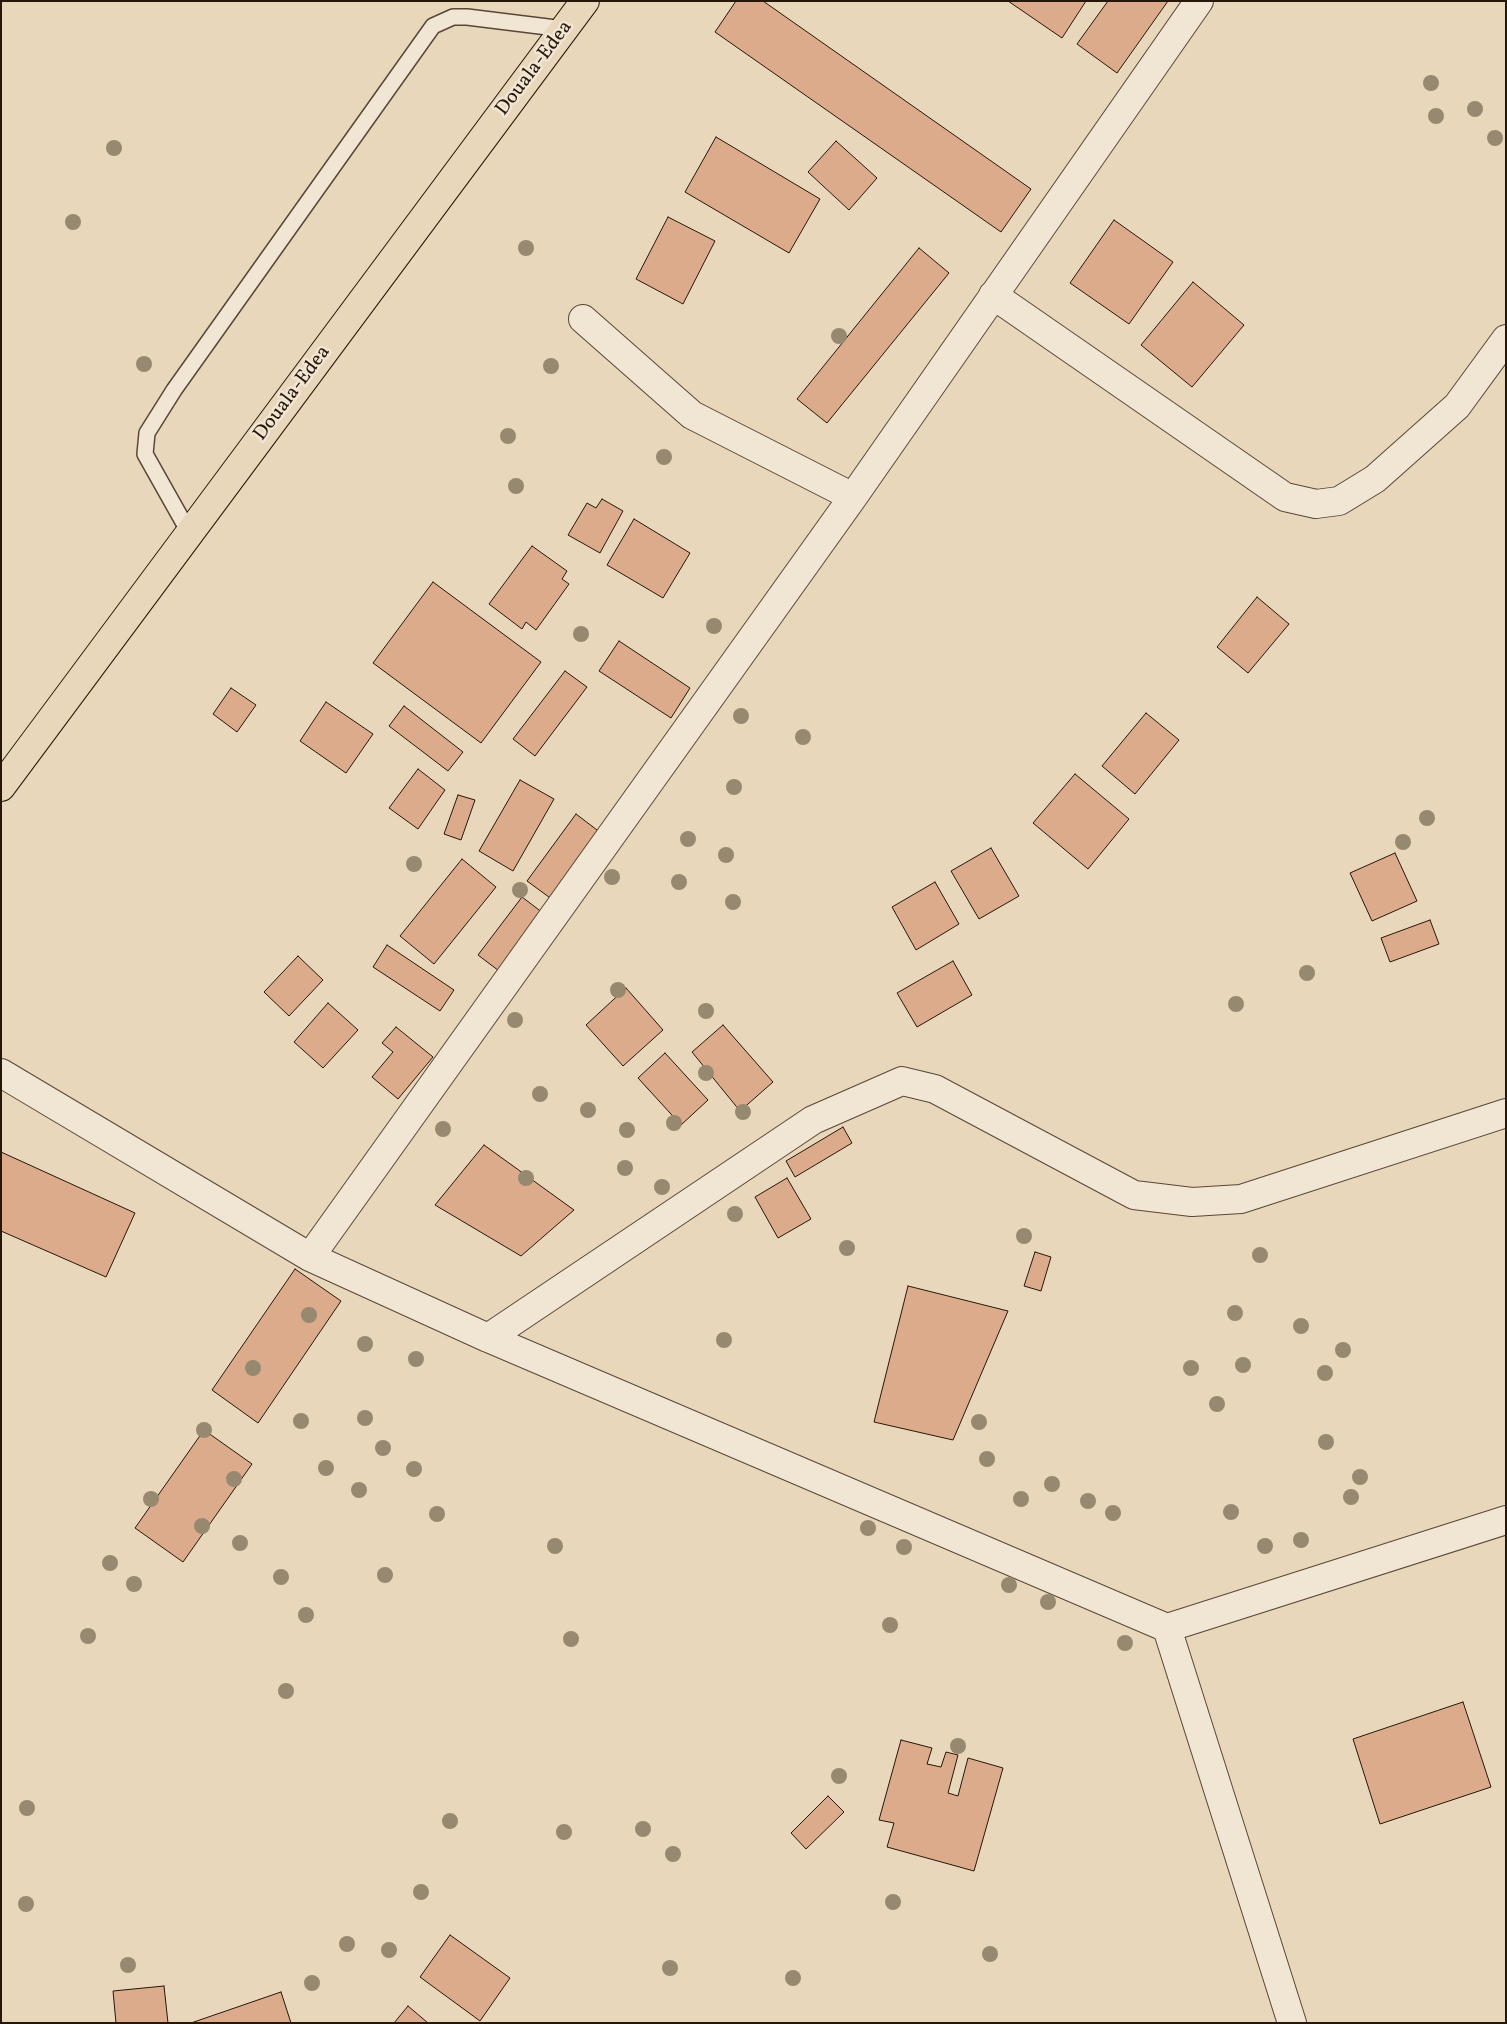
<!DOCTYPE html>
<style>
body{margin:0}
#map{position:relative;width:1507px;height:2024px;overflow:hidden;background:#e9d7bc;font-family:Vollkorn,serif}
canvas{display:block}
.frame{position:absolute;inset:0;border:2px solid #271709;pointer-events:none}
</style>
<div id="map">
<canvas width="1507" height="2024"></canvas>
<div class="frame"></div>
</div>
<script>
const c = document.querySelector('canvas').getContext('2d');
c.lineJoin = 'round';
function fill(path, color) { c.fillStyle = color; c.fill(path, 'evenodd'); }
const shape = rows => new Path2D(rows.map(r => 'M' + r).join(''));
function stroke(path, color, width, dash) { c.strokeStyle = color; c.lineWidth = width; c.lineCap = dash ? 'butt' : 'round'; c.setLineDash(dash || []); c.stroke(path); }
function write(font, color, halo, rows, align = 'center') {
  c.font = font + ' Vollkorn,serif'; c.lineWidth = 5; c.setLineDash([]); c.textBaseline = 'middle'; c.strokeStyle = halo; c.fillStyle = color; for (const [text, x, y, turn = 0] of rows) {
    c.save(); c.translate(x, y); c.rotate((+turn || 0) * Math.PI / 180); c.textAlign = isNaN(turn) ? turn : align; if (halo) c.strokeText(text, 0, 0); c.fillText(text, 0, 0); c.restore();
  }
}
const building = shape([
 [736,1,763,1,1031,189,1001,232,715,32,736,1],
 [1008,1,1086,1,1062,38,1008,1],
 [1108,1,1168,1,1117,73,1077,44,1108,1],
 [716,137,820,199,789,253,685,192,716,137],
 [836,141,877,178,849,210,808,172,836,141],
 [668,217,715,241,683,304,636,279,668,217],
 [1114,220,1173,262,1129,324,1070,283,1114,220],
 [919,248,949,273,827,423,797,399,919,248],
 [1193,282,1244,325,1192,387,1141,345,1193,282],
 [602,499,623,511,600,553,568,535,587,503,596,508,602,499],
 [634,519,690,553,663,598,607,565,634,519],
 [532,546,567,571,562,579,569,584,536,630,526,622,522,629,489,604,532,546],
 [433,582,541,662,481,743,373,663,433,582],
 [1257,597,1289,624,1248,673,1217,647,1257,597],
 [619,641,690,688,671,718,599,671,619,641],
 [565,671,587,687,535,756,513,739,565,671],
 [231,688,256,705,237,732,213,714,231,688],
 [326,702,373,734,346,773,300,741,326,702],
 [404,706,463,752,448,771,389,726,404,706],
 [1146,713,1179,740,1135,794,1102,766,1146,713],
 [418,769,445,790,418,829,389,808,418,769],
 [1075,774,1129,819,1088,869,1033,823,1075,774],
 [520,780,554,799,513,871,479,851,520,780],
 [458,795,475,800,461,840,444,834,458,795],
 [576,814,601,833,553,900,527,881,576,814],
 [991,848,1019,896,979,919,951,871,991,848],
 [1395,853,1417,901,1372,921,1350,873,1395,853],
 [462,859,496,887,434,964,400,936,462,859],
 [935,882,959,924,916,950,892,907,935,882],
 [522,897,547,916,503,974,478,955,522,897],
 [1430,920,1439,944,1390,962,1381,938,1430,920],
 [387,945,454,990,440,1011,373,967,387,945],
 [298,956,323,980,289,1016,264,992,298,956],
 [953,961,972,995,917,1027,897,993,953,961],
 [626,988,663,1030,623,1066,586,1025,626,988],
 [328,1003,358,1030,323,1068,294,1042,328,1003],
 [723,1025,773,1082,740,1111,692,1052,723,1025],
 [396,1027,433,1057,398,1099,372,1077,393,1052,382,1043,396,1027],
 [665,1053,708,1100,681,1125,638,1078,665,1053],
 [843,1127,852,1143,795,1177,786,1161,843,1127],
 [484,1145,574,1210,521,1256,435,1205,484,1145],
 [1,1152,135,1213,106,1277,1,1231,1,1152],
 [787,1178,811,1219,778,1238,755,1197,787,1178],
 [1035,1252,1051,1257,1041,1291,1024,1286,1035,1252],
 [295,1269,341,1301,258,1423,212,1390,295,1269],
 [908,1286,1008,1311,953,1440,874,1422,908,1286],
 [204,1430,252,1464,183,1562,135,1528,204,1430],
 [1463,1702,1491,1787,1380,1824,1353,1739,1463,1702],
 [901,1740,932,1748,927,1764,941,1767,946,1752,958,1755,948,1793,958,1796,968,1758,1003,1768,974,1871,887,1847,894,1823,879,1820,901,1740],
 [828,1796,844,1812,806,1849,791,1833,828,1796],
 [450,1935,510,1978,480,2021,420,1977,450,1935],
 [164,1986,168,2023,116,2023,113,1991,164,1986],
 [281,1992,291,2023,191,2023,281,1992],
 [408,2006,428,2023,394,2023,408,2006]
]);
fill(building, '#dcab8b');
stroke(building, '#271709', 1);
const lane = shape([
 [190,534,145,454,147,433,174,390,433,26,453,17,467,17,564,29]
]);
const street = shape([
 [993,295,1285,497,1316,504,1339,501,1375,479,1457,406,1506,339],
 [583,319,692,415,853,497],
 [1,1073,310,1257,488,1338,1167,1628,1506,1520],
 [310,1257,853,497,1199,1],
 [488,1338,813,1120,902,1081,935,1089,1134,1195,1192,1202,1241,1199,1506,1113],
 [1167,1628,1292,2023]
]);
const highway = shape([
 [1,787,585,1]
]);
stroke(lane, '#584736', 18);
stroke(street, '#584736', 30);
stroke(highway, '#271709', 30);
stroke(lane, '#f1e5d3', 15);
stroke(street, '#f1e5d3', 28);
stroke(highway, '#e9d7bc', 28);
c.fillStyle = '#968970';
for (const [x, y] of [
 [1431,83],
 [1475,109],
 [1436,116],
 [1495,138],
 [114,148],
 [73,222],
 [526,248],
 [839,336],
 [144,364],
 [551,366],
 [508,436],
 [664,457],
 [516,486],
 [714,626],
 [581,634],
 [741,716],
 [803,737],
 [734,787],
 [1427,818],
 [688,839],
 [1403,842],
 [726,855],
 [414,864],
 [612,877],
 [679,882],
 [520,890],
 [733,902],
 [1307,973],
 [618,990],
 [1236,1004],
 [706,1011],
 [515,1020],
 [706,1073],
 [540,1094],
 [588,1110],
 [743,1112],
 [674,1123],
 [443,1129],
 [627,1130],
 [625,1168],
 [526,1178],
 [662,1187],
 [735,1214],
 [1024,1236],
 [847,1248],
 [1260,1255],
 [1235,1313],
 [309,1315],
 [1301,1326],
 [724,1340],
 [365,1344],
 [1343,1350],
 [416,1359],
 [1243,1365],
 [253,1368],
 [1191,1368],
 [1325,1373],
 [1217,1404],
 [365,1418],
 [301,1421],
 [979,1422],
 [204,1430],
 [1326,1442],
 [383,1448],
 [987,1459],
 [326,1468],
 [414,1469],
 [1360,1477],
 [234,1479],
 [1052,1484],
 [359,1490],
 [1351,1497],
 [151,1499],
 [1021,1499],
 [1088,1501],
 [1231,1512],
 [1113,1513],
 [437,1514],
 [202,1526],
 [868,1528],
 [1301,1540],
 [240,1543],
 [555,1546],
 [1265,1546],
 [904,1547],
 [110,1563],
 [385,1575],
 [281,1577],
 [134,1584],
 [1009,1585],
 [1048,1602],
 [306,1615],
 [890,1625],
 [88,1636],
 [571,1639],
 [1125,1643],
 [286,1691],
 [958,1746],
 [839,1776],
 [27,1808],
 [450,1821],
 [643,1829],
 [564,1832],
 [673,1854],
 [421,1892],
 [893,1902],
 [26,1904],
 [347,1944],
 [389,1950],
 [990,1954],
 [128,1965],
 [670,1968],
 [793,1978],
 [312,1983]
]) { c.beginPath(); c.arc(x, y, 8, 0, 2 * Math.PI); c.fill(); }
write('20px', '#271709', '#f1e5d3', [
 ["Douala-Edea",535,69,-53],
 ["Douala-Edea",293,394,-53]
]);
</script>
